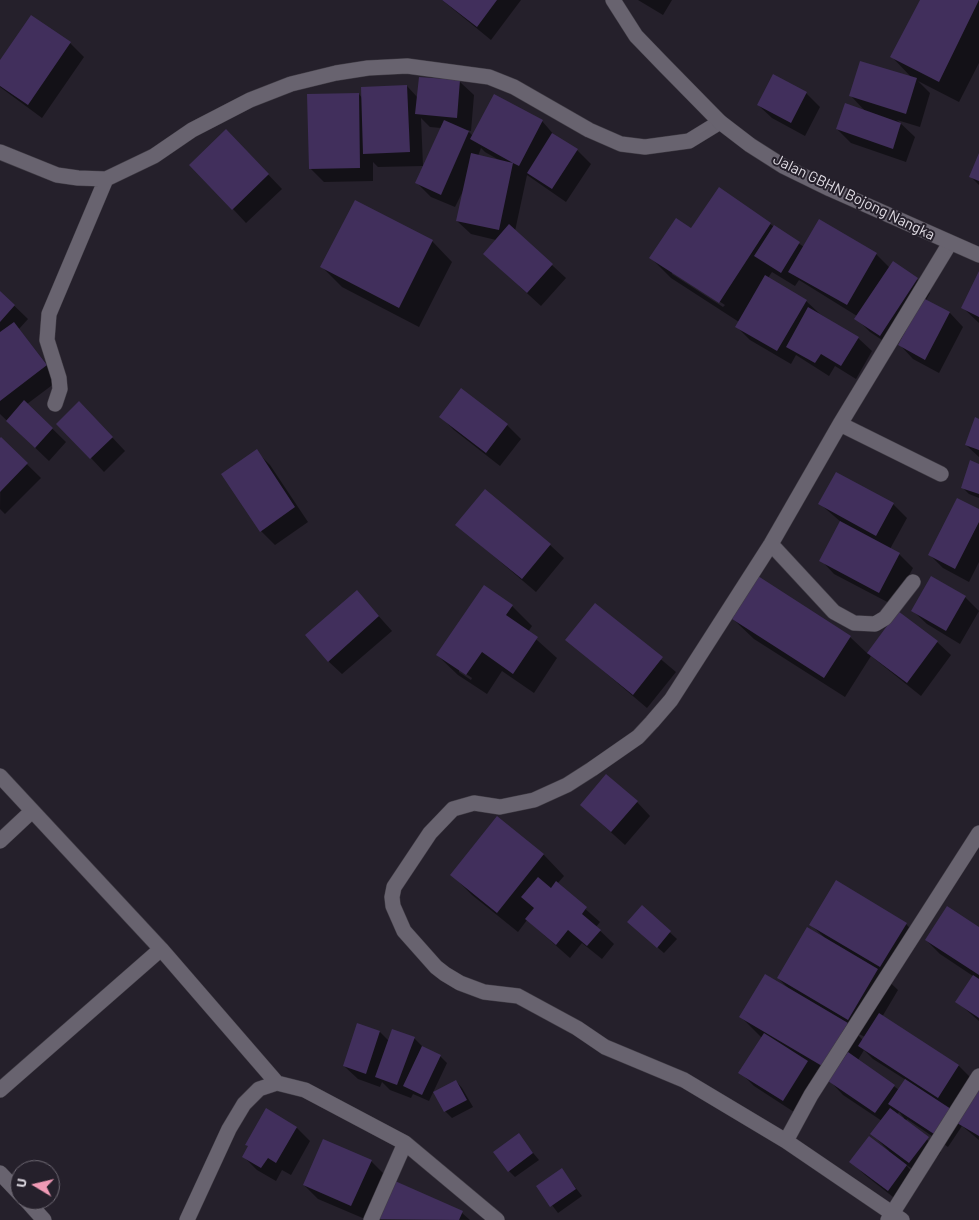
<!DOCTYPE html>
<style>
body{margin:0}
#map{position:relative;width:979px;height:1220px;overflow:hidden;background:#25202b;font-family:Barlow,sans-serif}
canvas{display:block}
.north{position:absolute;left:10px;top:1160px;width:50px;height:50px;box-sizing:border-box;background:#25202b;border:1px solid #706b75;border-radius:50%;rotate:279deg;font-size:14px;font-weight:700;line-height:20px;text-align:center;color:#e0dce4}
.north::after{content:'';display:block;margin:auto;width:18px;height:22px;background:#f09ab5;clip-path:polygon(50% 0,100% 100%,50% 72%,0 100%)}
</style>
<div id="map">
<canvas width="979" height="1220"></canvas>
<div class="north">U</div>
</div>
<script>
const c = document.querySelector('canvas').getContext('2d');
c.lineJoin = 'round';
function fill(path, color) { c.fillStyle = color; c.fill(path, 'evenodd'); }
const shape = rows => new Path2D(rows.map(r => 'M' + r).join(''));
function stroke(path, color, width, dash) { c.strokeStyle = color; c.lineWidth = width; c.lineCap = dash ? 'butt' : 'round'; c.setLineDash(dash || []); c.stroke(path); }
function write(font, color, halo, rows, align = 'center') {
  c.font = font + ' Barlow,sans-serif'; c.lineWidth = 4; c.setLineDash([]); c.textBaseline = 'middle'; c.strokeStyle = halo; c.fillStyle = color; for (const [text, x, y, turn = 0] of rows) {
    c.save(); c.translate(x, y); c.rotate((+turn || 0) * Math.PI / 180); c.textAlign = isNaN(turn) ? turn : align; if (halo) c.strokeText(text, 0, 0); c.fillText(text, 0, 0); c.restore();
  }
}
fill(shape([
 [442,0,521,0,491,40],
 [638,0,672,0,663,15],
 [921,0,979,0,979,63,959,102,918,81,930,93,920,127,897,120,915,137,906,162,851,143,837,129,866,112,851,96,913,79,892,57],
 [31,16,70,43,84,57,42,118,0,87,0,62],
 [460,82,474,95,471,131,467,130,473,136,542,121,555,136,577,150,591,164,566,202,527,175,515,231,566,278,541,306,484,254,496,240,471,234,457,221,464,189,455,207,431,197,417,183,441,128,430,127,421,118,423,166,378,167,373,162,373,181,324,182,310,168,359,94,362,98,407,86,418,98],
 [481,148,485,152,499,160,478,156],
 [806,93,820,107,805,136,772,118,758,105],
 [239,144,282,189,246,223,233,209],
 [979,156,979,185,971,177],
 [770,224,804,247,876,254,890,268,917,279,930,293,926,300,950,313,963,327,939,373,913,359,900,345,905,336,903,335,894,348,870,332,856,318,857,316,799,280,795,286,772,272,768,278,806,301,820,314,858,338,872,351,856,379,835,366,829,376,796,355,791,364,750,340,737,327,739,322,671,278,651,258,692,230],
 [672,271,725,305,723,307,672,274],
 [432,241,452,262,419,327,342,287,322,267],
 [979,274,979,323,962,307],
 [0,292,28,319,19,329,59,380,27,404,66,442,49,461,0,414],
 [462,390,507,425,521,439,500,466,454,430,441,417],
 [93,417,125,451,104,472,91,458],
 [979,420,979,457,966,445],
 [1,439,41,478,5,514,0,509],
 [256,451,270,465,308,522,275,545,261,531],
 [979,465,979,498,969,494,962,487],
 [820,504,893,504,907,518,890,549,899,554,913,568,893,605,834,574,821,560,841,522],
 [979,511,979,562,969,582,943,568,929,554],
 [457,525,550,545,564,558,536,592],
 [357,592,392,631,342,674,328,661],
 [965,597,979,611,960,644,927,624,913,611],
 [595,604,676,672,647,708,567,640],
 [512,606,532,626,528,632,557,658,534,693,502,671,487,694,458,675,437,655],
 [459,669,472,678,471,680,459,672],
 [898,612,937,642,951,655,921,696,871,656,845,697,754,639,733,619,850,637,868,654],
 [637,802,650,816,625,845,581,805],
 [497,818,544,855,564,876,557,884,600,922,596,927,614,944,602,959,582,943,570,958,527,920,518,932,472,895,452,875],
 [642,907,677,939,664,953,636,929],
 [906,924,919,938,894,980,880,973,898,990,882,1017,959,1066,972,1079,979,1090,979,1140,962,1126,948,1147,907,1119,906,1121,941,1152,923,1176,905,1164,920,1180,902,1204,865,1175,851,1162,889,1151,872,1134,882,1121,843,1095,830,1081,831,1079,816,1070,821,1076,797,1114,754,1086,740,1072,762,1038,741,1017,788,988,778,978,824,937,811,925],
 [857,1033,865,1037,863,1040,857,1034],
 [864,1050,873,1059,906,1080,899,1090,858,1060],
 [899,1112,904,1118,903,1119,897,1115],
 [979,928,979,1021,956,1001,973,976,940,954,926,940],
 [358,1025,380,1032,389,1041,414,1038,425,1049,440,1056,447,1063,429,1101,413,1094,411,1098,390,1090,382,1082,380,1087,358,1079,344,1066],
 [456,1081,462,1088,473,1107,452,1118,445,1111],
 [297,1128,310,1141,291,1175,282,1170,276,1181,257,1170,243,1156],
 [518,1135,539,1160,515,1177,509,1171],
 [371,1161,385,1175,365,1219,318,1199,304,1185],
 [562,1170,582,1196,558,1213,538,1187],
 [462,1213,470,1220,380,1218]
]), '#0007');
fill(shape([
 [442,0,497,0,477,27],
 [920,0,979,0,939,82,890,57],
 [31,15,71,42,28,105,0,86,0,60],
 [860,61,917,78,906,114,849,96],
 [773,74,807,92,791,123,757,105],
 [419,77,460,80,457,118,415,114],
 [407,85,410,152,363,154,361,87],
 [359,93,360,168,309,169,307,94],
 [494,94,543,120,519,166,513,163,499,230,456,221,471,153,513,163,470,139],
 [845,103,901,123,893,149,836,129],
 [444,120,469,131,441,195,415,183],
 [226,129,269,174,232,210,189,165],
 [552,133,578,149,552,189,527,173],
 [979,153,979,181,969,177],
 [719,187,771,223,719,303,649,258,676,218,691,228],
 [355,200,433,240,399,308,320,267],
 [819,219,877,253,847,305,788,272],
 [509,224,553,264,527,293,483,254],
 [774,225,800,242,781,273,754,256],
 [893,261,918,278,880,336,854,319],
 [979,271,979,317,961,308],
 [765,275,807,300,777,351,735,327],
 [0,291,15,305,0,322],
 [923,298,950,312,925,360,898,345],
 [808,307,859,337,841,366,821,354,815,363,786,347],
 [14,322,47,365,0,401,0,332],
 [461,388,508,424,486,453,439,417],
 [24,400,53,428,35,448,6,421],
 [79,401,113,437,90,459,56,424],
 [975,417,979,419,979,450,965,445],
 [1,437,28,463,0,492,0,438],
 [257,449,295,507,260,532,221,474],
 [970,460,979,464,979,494,961,488],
 [836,472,894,503,876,536,818,504],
 [485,489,551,544,522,579,455,525],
 [957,498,979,509,979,522,955,569,928,555],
 [840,521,900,553,879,593,819,561],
 [758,576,851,636,824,678,732,619],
 [931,576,966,596,946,631,911,611],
 [484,585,513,605,506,615,538,637,513,674,482,652,466,675,436,655],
 [357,590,379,616,328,662,305,635],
 [595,603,663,657,633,695,565,640],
 [898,611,938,641,907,683,867,653],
 [606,774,638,801,611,832,580,805],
 [497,816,544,854,497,913,450,875],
 [538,877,551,888,556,881,587,907,582,914,601,930,587,946,568,930,556,945,525,919,534,908,521,897],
 [836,880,907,923,880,967,809,925],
 [642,905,671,931,657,948,627,922],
 [947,906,979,927,979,975,925,940],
 [807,927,878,969,848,1020,777,978],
 [765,974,848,1023,822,1066,739,1017],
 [973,975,979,979,979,1018,955,1002],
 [879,1013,959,1065,938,1098,858,1046],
 [357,1023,380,1031,366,1074,343,1066],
 [392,1029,415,1037,397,1085,375,1077],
 [764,1033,808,1061,783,1101,738,1073],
 [422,1046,441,1055,422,1095,403,1086],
 [848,1052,895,1085,875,1113,828,1081],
 [905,1079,951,1109,934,1134,888,1104],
 [456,1080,467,1100,444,1112,433,1092],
 [979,1088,979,1136,957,1123],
 [266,1108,297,1127,276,1163,268,1158,261,1168,242,1157,248,1146,245,1145],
 [890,1108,929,1137,909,1163,870,1134],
 [519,1133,533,1153,508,1172,493,1152],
 [869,1136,907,1165,888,1191,849,1162],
 [323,1139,372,1160,351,1206,303,1185],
 [562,1168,576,1189,550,1207,536,1186],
 [395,1181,463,1211,459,1220,379,1219]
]), '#412f5c');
const street = shape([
 [0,152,57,175,78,178,106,179,154,156,192,130,250,100,291,84,336,73,368,68,407,66,489,77,514,87,589,130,621,144,645,147,689,141,720,122],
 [55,404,60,389,59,378,47,340,49,314,106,179],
 [840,424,941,474],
 [771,544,834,612,854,623,875,624,885,618,913,582],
 [0,776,161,949,277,1083],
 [0,841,32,811],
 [0,1090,161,949],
 [786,1141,684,1080,605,1047,577,1028,518,996,484,992,460,983,445,974,436,967,404,931,393,906,392,897,394,887,430,833,453,809,474,803,500,807,534,800,567,785,592,769,638,737,652,722,671,700,771,544,840,424,950,243],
 [0,1173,20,1194],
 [26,1200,44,1220],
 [187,1220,229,1129,244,1104,259,1089,277,1083,305,1090,405,1143,497,1220],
 [371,1220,405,1143],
 [888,1220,979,1076],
 [902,1220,786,1141,811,1095,979,833]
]);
const secondary = shape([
 [613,0,636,36,665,66,720,122,750,145,783,166,830,189,979,255]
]);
stroke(street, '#403c45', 16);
stroke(secondary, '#403c45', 16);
stroke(street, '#68636f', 15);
stroke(secondary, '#68636f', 15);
write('15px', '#e0dce4', '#25202b', [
 ["Jalan GBHN Bojong Nangka",854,197,26]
]);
</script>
